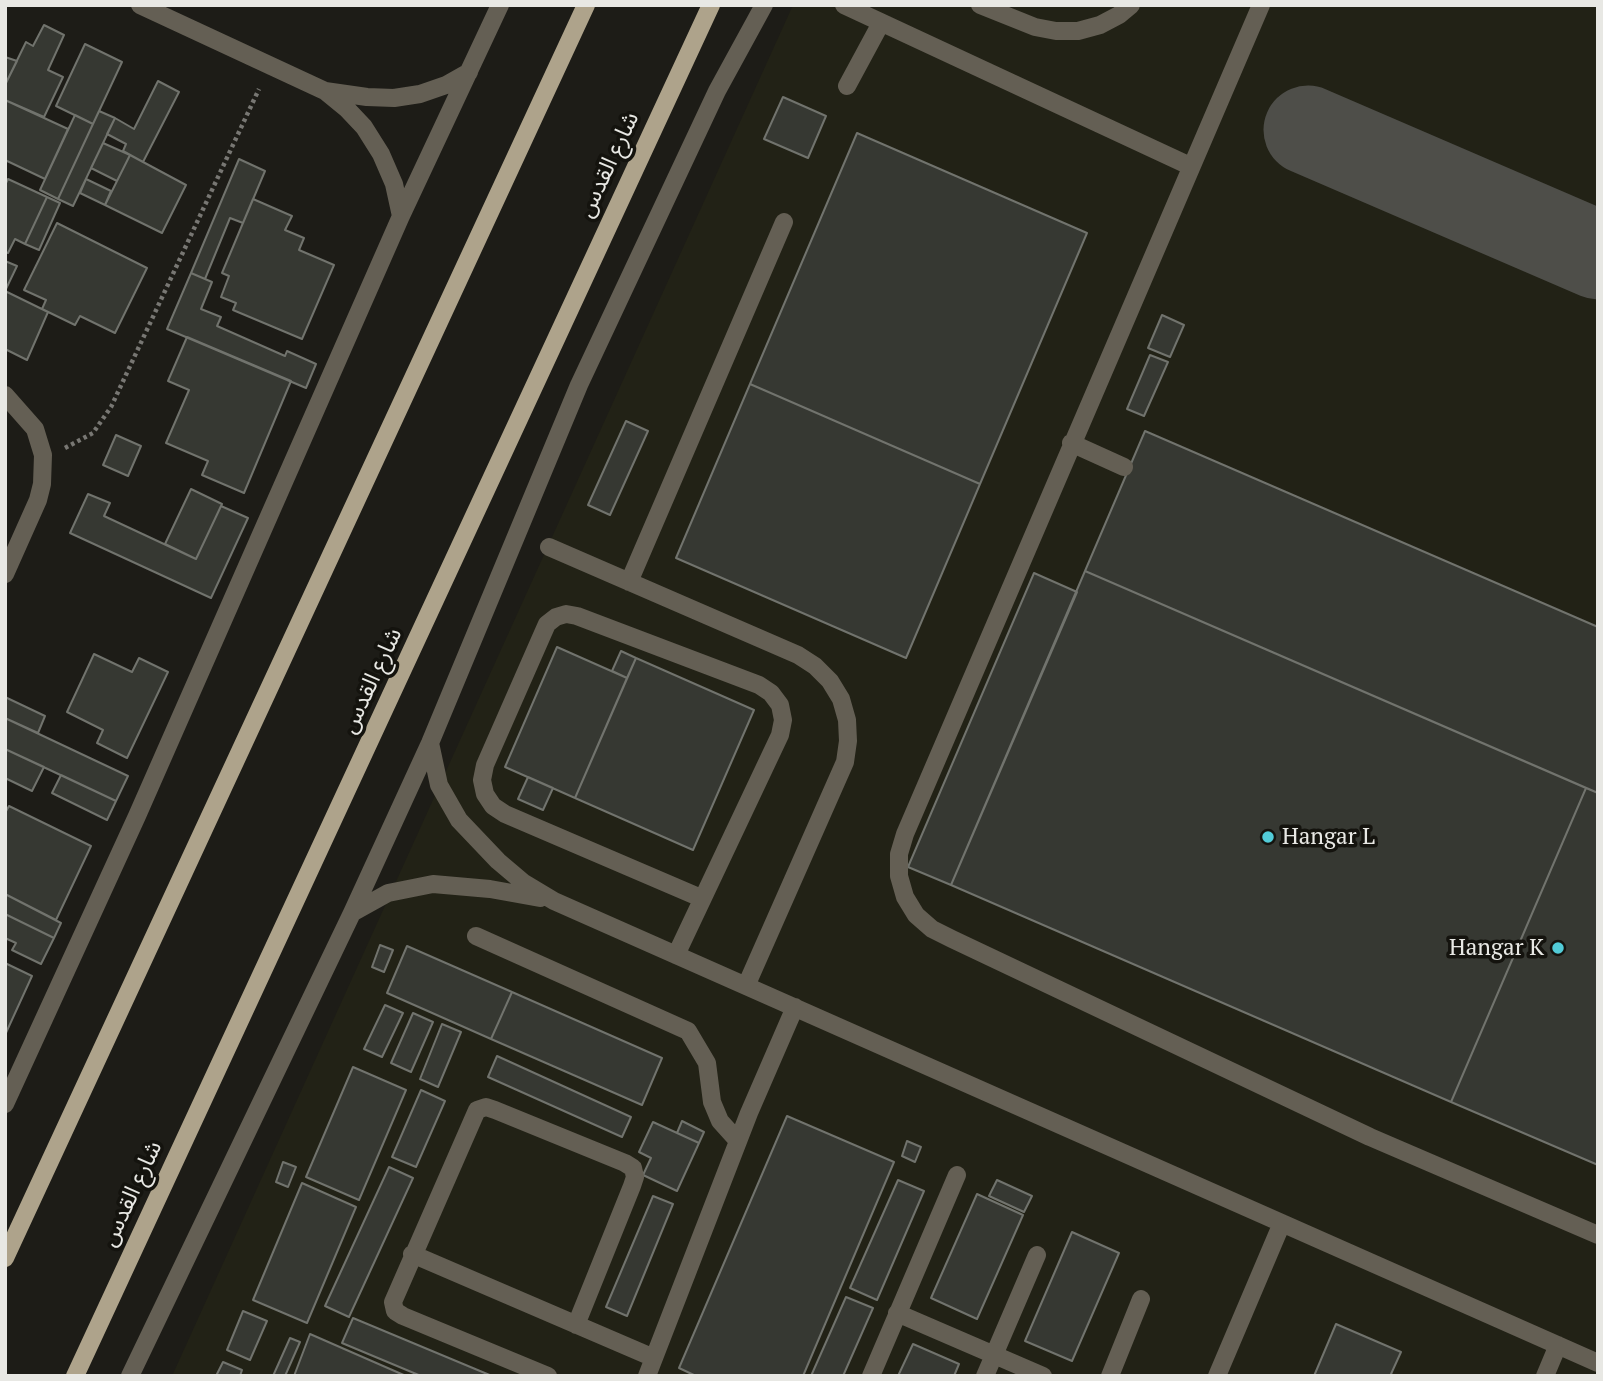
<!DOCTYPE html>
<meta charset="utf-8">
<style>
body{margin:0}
#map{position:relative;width:1603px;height:1381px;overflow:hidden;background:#1d1c17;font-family:"PT Serif",serif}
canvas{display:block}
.frame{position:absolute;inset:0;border:7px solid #e8e8e4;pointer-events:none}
</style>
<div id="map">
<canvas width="1603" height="1381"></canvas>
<div class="frame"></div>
</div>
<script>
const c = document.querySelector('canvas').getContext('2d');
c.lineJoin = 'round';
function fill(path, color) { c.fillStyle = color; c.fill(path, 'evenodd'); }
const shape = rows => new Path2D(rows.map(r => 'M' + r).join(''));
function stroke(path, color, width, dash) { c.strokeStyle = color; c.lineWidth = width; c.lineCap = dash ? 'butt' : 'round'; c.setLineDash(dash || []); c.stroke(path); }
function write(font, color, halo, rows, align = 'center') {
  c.font = font + ' "PT Serif","Noto Sans Arabic",serif'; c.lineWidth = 7; c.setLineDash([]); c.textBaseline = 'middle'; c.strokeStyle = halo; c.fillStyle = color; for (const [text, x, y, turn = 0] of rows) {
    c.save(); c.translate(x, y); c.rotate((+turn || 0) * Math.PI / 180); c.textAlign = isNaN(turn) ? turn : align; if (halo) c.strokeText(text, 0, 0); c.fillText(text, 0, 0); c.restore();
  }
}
fill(shape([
 [793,5,1598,5,1598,1376,172,1376]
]), '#222216');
stroke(shape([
 [1308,130,1598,255]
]), '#4e4e49', 89);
const building = shape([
 [44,25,64,35,48,70,63,77,44,117,5,100,5,85,26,42,33,46,44,25],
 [85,44,122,62,93,124,56,106,85,44],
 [5,57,17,61,5,85,5,57],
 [158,81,179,92,143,162,123,151,126,144,107,134,115,118,134,129,158,81],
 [783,97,826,116,808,158,764,139,783,97],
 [5,100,68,129,45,179,5,160,5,100],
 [99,111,115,118,73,206,58,199,99,111],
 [75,115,93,124,58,199,40,190,75,115],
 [857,133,1087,233,980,484,750,384,857,133],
 [103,143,130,155,117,181,91,168,103,143],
 [130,155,186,185,162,233,105,205,130,155],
 [239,159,265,171,243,223,230,218,205,279,191,273,239,159],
 [8,179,47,197,25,244,15,239,8,253,5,252,5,185,8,179],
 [86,179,111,191,105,205,80,193,86,179],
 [47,197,60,203,39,250,25,244,47,197],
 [253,199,292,216,285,230,304,238,299,250,334,265,302,339,233,310,236,303,221,297,229,276,222,273,253,199],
 [57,223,147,268,115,333,80,316,75,325,42,309,46,300,24,290,57,223],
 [5,261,17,266,5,291,5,261],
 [191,273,212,282,201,309,221,317,217,326,285,356,287,351,316,364,306,388,167,329,191,273],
 [5,291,48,312,27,360,5,349,5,291],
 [1162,315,1184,325,1170,357,1148,348,1162,315],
 [187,337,291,381,244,493,202,475,208,461,166,443,189,390,168,381,187,337],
 [1150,355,1168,362,1144,416,1127,409,1150,355],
 [750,384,980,484,906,658,676,558,750,384],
 [626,421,648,431,610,515,588,505,626,421],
 [1145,431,1598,627,1598,793,1085,571,1145,431],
 [116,435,141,446,128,476,103,465,116,435],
 [191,489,222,504,196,559,165,544,191,489],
 [88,494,110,503,104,516,196,559,221,506,248,518,211,598,70,533,88,494],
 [1085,571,1586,788,1451,1102,951,885,1085,571],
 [1034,573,1077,592,951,885,908,867,1034,573],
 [557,647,627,678,575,798,505,767,557,647],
 [621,651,636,658,627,678,612,671,621,651],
 [94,654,132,672,139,658,168,672,127,758,97,743,103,730,67,712,94,654],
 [636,658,754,710,693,850,575,798,636,658],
 [5,697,45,716,38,733,5,718,5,697],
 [5,718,128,776,116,801,5,749,5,718],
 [5,749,44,767,32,791,5,778,5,749],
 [61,775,116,801,107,820,52,793,61,775],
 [528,777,553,788,543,810,518,799,528,777],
 [1586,788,1598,793,1598,1165,1451,1102,1586,788],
 [9,806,91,846,56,920,5,894,5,813,9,806],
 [5,894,61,923,54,938,5,914,5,894],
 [5,914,54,938,41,964,12,950,16,943,5,938,5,914],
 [380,945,393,950,384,972,372,967,380,945],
 [407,946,512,992,491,1039,387,993,407,946],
 [5,963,32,976,5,1035,5,963],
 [512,992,662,1058,642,1105,491,1039,512,992],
 [385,1005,403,1013,382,1057,364,1049,385,1005],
 [413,1013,433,1022,411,1072,391,1063,413,1013],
 [442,1024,461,1032,438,1087,420,1079,442,1024],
 [497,1056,631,1117,622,1137,488,1077,497,1056],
 [353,1067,406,1090,359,1200,306,1177,353,1067],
 [421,1090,445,1101,416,1167,392,1157,421,1090],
 [787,1116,894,1162,803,1376,696,1376,679,1368,787,1116],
 [682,1121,704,1132,699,1143,677,1133,682,1121],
 [653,1122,699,1143,677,1191,643,1175,651,1158,639,1152,653,1122],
 [907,1141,921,1147,915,1162,902,1156,907,1141],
 [283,1162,296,1167,288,1187,276,1182,283,1162],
 [389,1167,413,1178,349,1317,325,1306,389,1167],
 [898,1180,924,1191,877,1300,850,1288,898,1180],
 [997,1180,1032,1196,1024,1212,989,1196,997,1180],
 [302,1183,356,1207,307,1323,253,1300,302,1183],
 [977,1194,1023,1215,977,1319,931,1298,977,1194],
 [653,1196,673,1204,627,1316,606,1307,653,1196],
 [1072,1232,1119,1253,1072,1361,1025,1341,1072,1232],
 [846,1297,873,1308,843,1376,811,1376,846,1297],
 [243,1311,267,1321,250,1360,227,1350,243,1311],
 [353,1318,492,1376,421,1376,342,1343,353,1318],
 [1336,1324,1401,1352,1391,1374,1394,1376,1314,1376,1336,1324],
 [310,1334,406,1376,294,1376,310,1334],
 [290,1338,300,1342,285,1376,273,1376,290,1338],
 [913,1344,959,1364,954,1376,898,1376,913,1344],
 [223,1362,242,1370,240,1376,216,1376,223,1362]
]);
fill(building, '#363832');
stroke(building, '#71736d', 2);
stroke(shape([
 [65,448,93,433,111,407,259,89]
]), '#787773', 4.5, [3.5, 3.5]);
stroke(shape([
 [140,5,325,91,347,109,364,127,381,154,394,184,401,216],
 [844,5,1190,166],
 [980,5,1035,27,1056,31,1078,31,1100,25,1119,15,1131,5],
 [1261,5,905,834,899,854,899,876,905,897,916,915,932,929,952,939,1370,1137,1598,1235],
 [847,86,881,23],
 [325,91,367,97,394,98,420,94,446,85,469,72],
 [5,395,35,429,43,455,42,484,38,500,5,574],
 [1071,443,1124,467],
 [549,547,798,655,815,666,830,681,841,699,847,720,848,741,845,762,746,986],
 [629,582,784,222],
 [430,743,439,785,459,820,498,861,524,883,554,901,1598,1363],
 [352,913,388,893,433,884,490,889,540,898],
 [476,936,688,1031,707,1063,712,1102,720,1121,738,1141],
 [676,955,780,735,783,720,780,705,771,693,759,685,577,616,566,614,556,617,547,624,543,633,485,765,482,780,485,794,493,806,505,814,701,898],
 [5,1104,137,816,401,216,500,5],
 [412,1254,654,1358],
 [897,1313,1043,1376],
 [130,1376,352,913,430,743,579,385,717,91,764,5],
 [548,1376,403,1316,395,1311,393,1302,477,1110,486,1107,495,1110,625,1163,633,1168,635,1177,632,1186,576,1325],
 [647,1376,749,1113,795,1007],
 [871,1376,957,1175],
 [985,1376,1037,1255],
 [1110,1376,1141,1299],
 [1217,1376,1282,1223],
 [1545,1376,1558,1345]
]), '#645f54', 18);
stroke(shape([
 [5,1258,586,5],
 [75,1376,711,5]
]), '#aea38b', 18);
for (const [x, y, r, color] of [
 [1268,837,7,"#52cbd7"],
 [1558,948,7,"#52cbd7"]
]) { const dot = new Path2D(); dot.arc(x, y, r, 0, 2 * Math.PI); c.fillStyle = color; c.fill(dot); stroke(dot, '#14130e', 2.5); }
write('23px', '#e8e8e4', '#14130e', [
 ["شارع القدس",609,165,-65],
 ["شارع القدس",372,681,-65],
 ["شارع القدس",132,1194,-65]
]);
write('23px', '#e8e8e4', '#14130e', [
 ["Hangar L",1282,837],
 ["Hangar K",1544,948,"right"]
], 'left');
</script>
